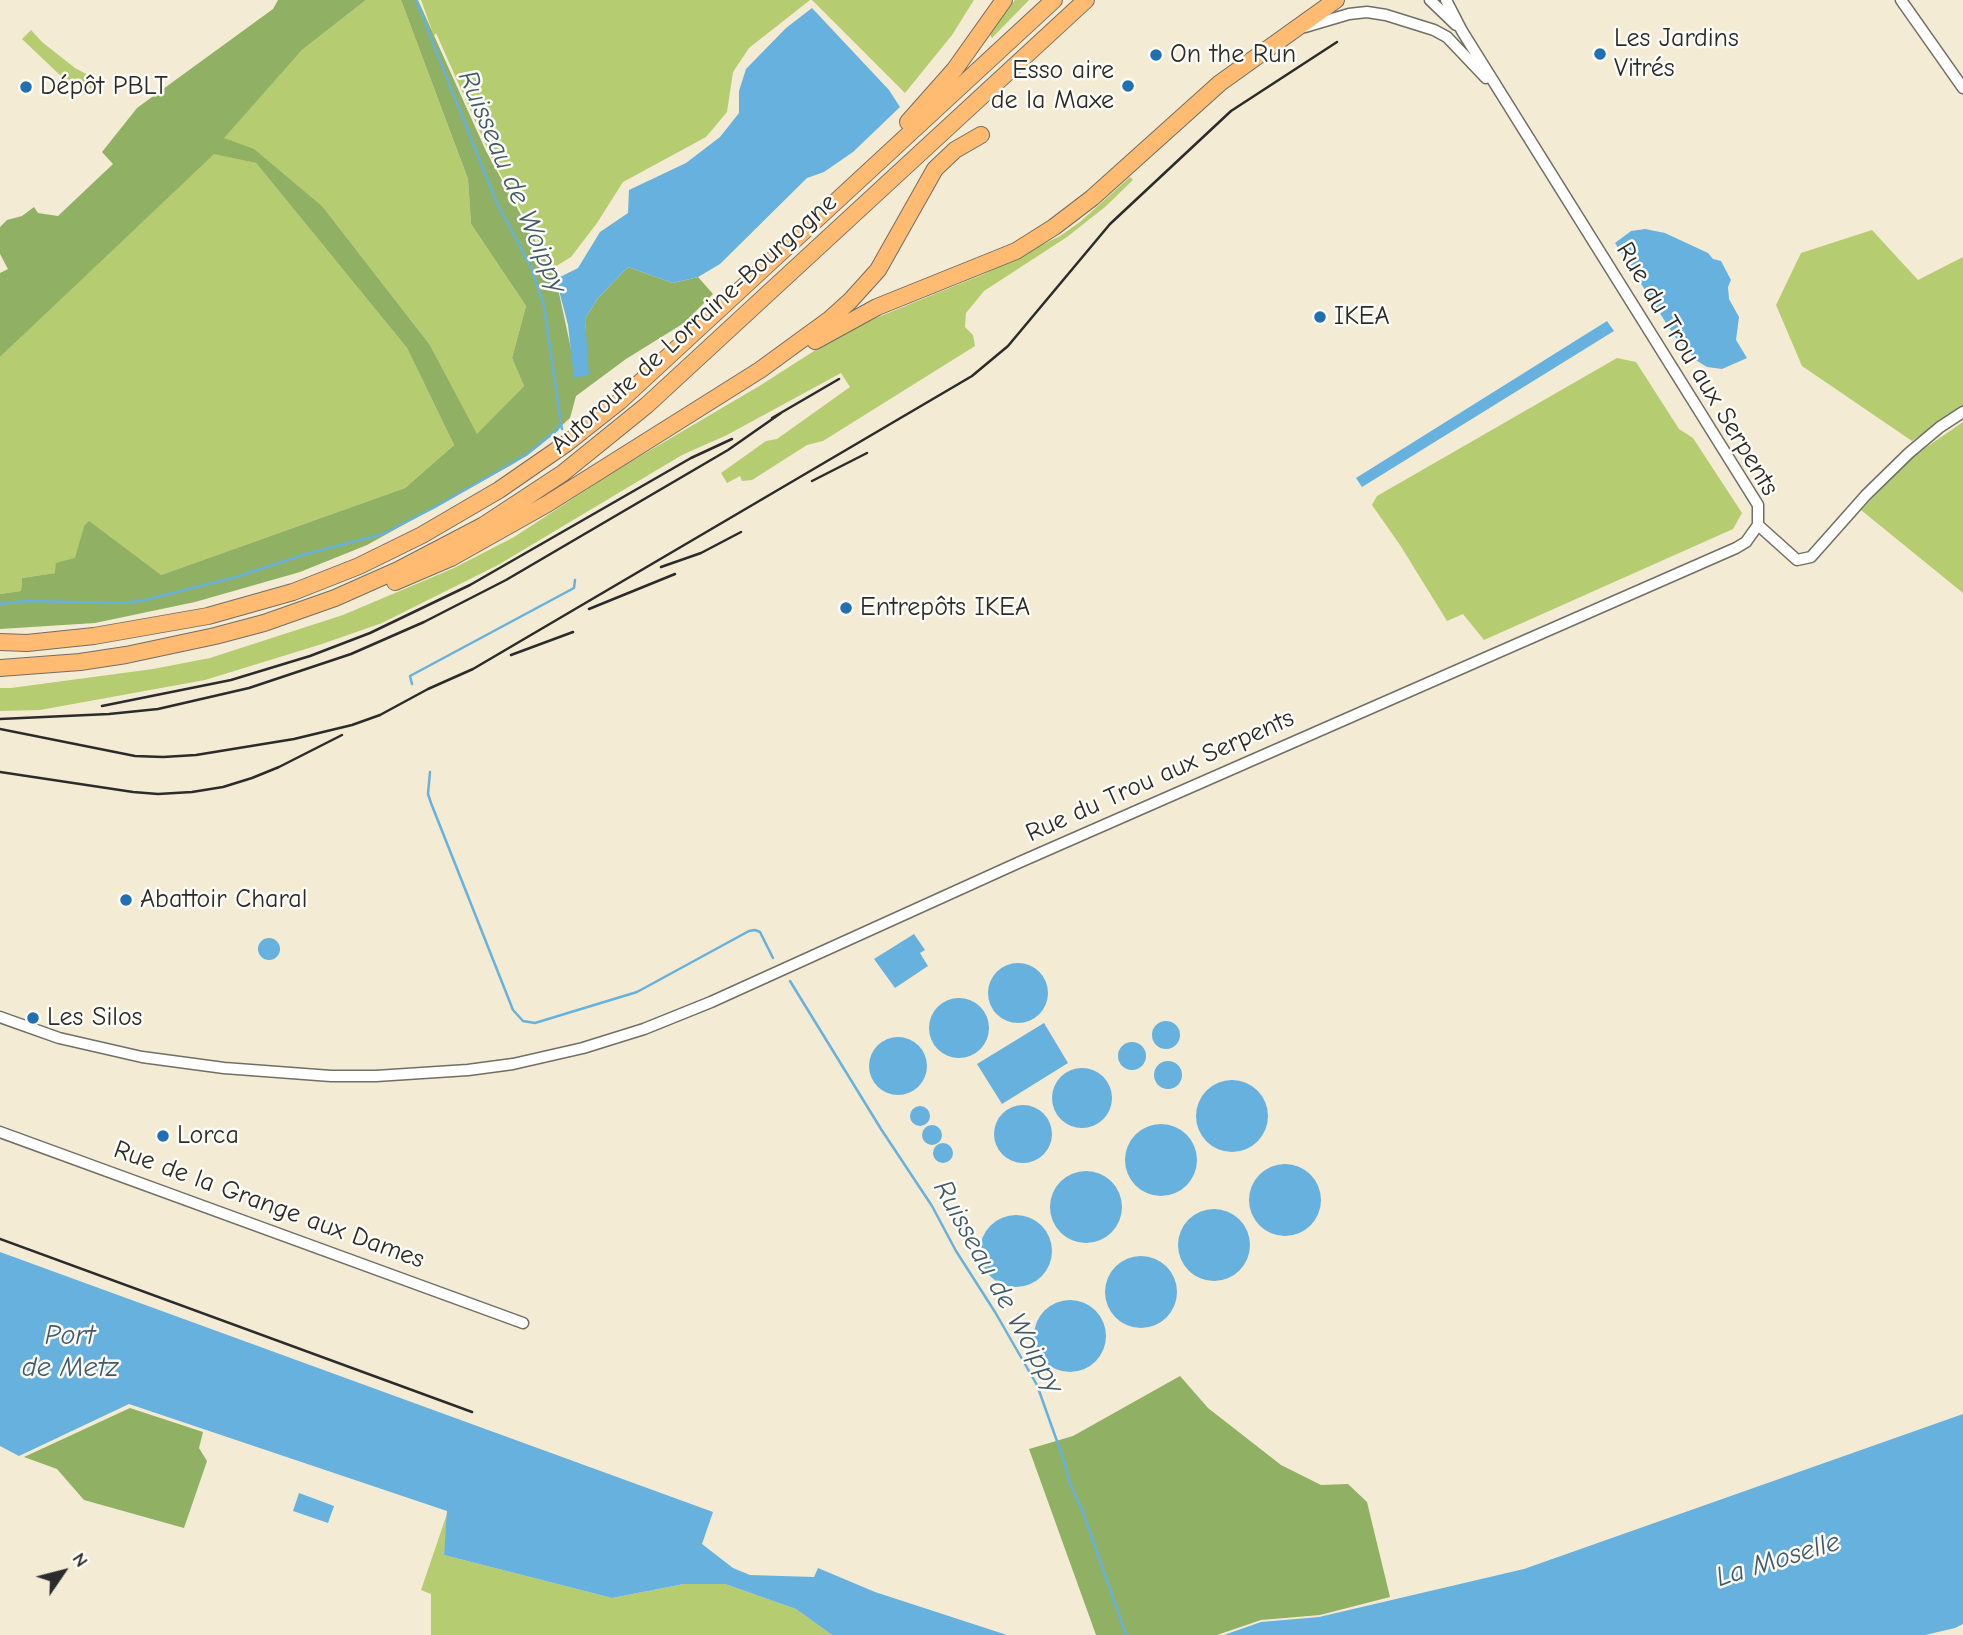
<!DOCTYPE html>
<meta charset="utf-8">
<style>
body{margin:0}
#map{position:relative;width:1963px;height:1635px;overflow:hidden;background:#f3ebd4;font-family:"Comic Neue",sans-serif}
canvas{display:block}
.north{position:absolute;left:28px;top:1537px;width:70px;height:70px;-webkit-text-stroke:5px #fdfcf7;paint-order:stroke;rotate:55deg;font-size:19px;font-weight:700;line-height:28px;text-align:center;color:#2b2b2b}
.north::after{content:'';display:block;margin:auto;width:24px;height:32px;background:#2b2b2b;clip-path:polygon(50% 0,100% 100%,50% 72%,0 100%)}
</style>
<div id="map">
<canvas width="1963" height="1635"></canvas>
<div class="north">N</div>
</div>
<script>
const c = document.querySelector('canvas').getContext('2d');
c.lineJoin = 'round';
function fill(path, color) { c.fillStyle = color; c.fill(path, 'evenodd'); }
const shape = rows => new Path2D(rows.map(r => 'M' + r).join(''));
function stroke(path, color, width, dash) { c.strokeStyle = color; c.lineWidth = width; c.lineCap = dash ? 'butt' : 'round'; c.setLineDash(dash || []); c.stroke(path); }
function write(font, color, halo, rows, align = 'center') {
  c.font = font + ' "Comic Neue",sans-serif'; c.lineWidth = 5; c.setLineDash([]); c.textBaseline = 'middle'; c.strokeStyle = halo; c.fillStyle = color; for (const [text, x, y, turn = 0] of rows) {
    c.save(); c.translate(x, y); c.rotate((+turn || 0) * Math.PI / 180); c.textAlign = isNaN(turn) ? turn : align; if (halo) c.strokeText(text, 0, 0); c.fillText(text, 0, 0); c.restore();
  }
}
fill(shape([
 [366,0,401,0,468,179,471,224,526,306,512,358,524,386,477,435,430,345,323,207,223,138,302,50],
 [421,0,810,0,749,48,733,72,727,112,706,137,623,182,597,223,571,257,553,268,492,159,436,33,434,36],
 [812,0,974,0,952,35,905,93],
 [1015,0,1029,0,992,38,989,33],
 [31,30,42,42,75,68,103,83,100,92,62,77,22,39],
 [213,153,256,163,407,348,454,445,405,488,161,575,84,526,76,558,55,573,22,578,21,591,0,594,0,357],
 [1130,177,1133,180,1105,207,1067,237,984,291,966,313,965,327,973,335,975,346,823,441,807,445,752,480,742,481,740,476,727,483,721,473,766,441,777,439,850,387,841,373,727,435,682,455,498,565,382,623,322,644,205,680,40,710,0,711,0,688,11,688,153,669,210,658,343,615,454,568,514,537,620,468,761,385,828,342,866,322,984,274,1060,236,1080,222],
 [1872,230,1918,280,1963,257,1963,407,1912,441,1802,366,1776,305,1801,253],
 [1617,358,1636,362,1679,429,1693,438,1742,513,1733,529,1484,640,1463,614,1447,621,1400,545,1372,505,1377,496],
 [1963,422,1963,593,1861,510,1912,457],
 [448,1511,444,1555,612,1598,684,1584,725,1584,796,1609,832,1635,431,1635,431,1594,421,1590]
]), '#b5cc71');
fill(shape([
 [278,0,366,0,302,50,224,138,254,149,323,207,430,345,477,434,524,386,512,358,526,306,471,224,468,179,401,0,418,0,486,151,556,279,571,349,586,345,585,319,598,298,628,267,673,283,698,277,713,294,684,323,626,359,576,396,570,418,539,446,513,464,367,545,300,572,195,602,95,623,0,629,0,594,21,591,22,578,55,573,56,563,75,558,84,526,89,521,161,575,405,488,454,445,407,348,256,163,214,154,0,357,0,273,8,269,0,254,0,227,7,220,22,216,34,207,38,213,58,216,113,164,102,152,137,108,273,9],
 [1180,1376,1208,1408,1281,1465,1321,1485,1348,1484,1367,1502,1390,1597,1320,1615,1261,1620,1217,1635,1096,1635,1029,1449,1073,1436],
 [130,1408,203,1432,199,1448,207,1461,184,1528,84,1500,57,1469,24,1457]
]), '#90b063');
fill(shape([
 [812,8,889,90,900,107,853,152,824,172,807,178,720,264,698,277,673,283,628,267,598,298,585,319,589,375,574,378,568,325,556,279,578,268,600,232,628,213,629,190,686,163,720,137,739,113,739,91,746,69,786,28],
 [1645,229,1665,233,1708,253,1713,259,1721,261,1731,280,1728,287,1729,299,1739,317,1736,340,1747,358,1722,369,1707,367,1694,359,1687,348,1677,340,1615,243,1631,231],
 [1607,321,1614,331,1362,487,1356,478],
 [914,934,925,950,920,953,928,966,895,988,874,959],
 '258 949a11 11 0 1 1 22 0a11 11 0 1 1-22 0Z',
 '988 993a30 30 0 1 1 60 0a30 30 0 1 1-60 0Z',
 '929 1028a30 30 0 1 1 60 0a30 30 0 1 1-60 0Z',
 '1152 1035a14 14 0 1 1 28 0a14 14 0 1 1-28 0Z',
 [1044,1023,1068,1063,1002,1104,977,1064],
 '869 1066a29 29 0 1 1 58 0a29 29 0 1 1-58 0Z',
 '1118 1056a14 14 0 1 1 28 0a14 14 0 1 1-28 0Z',
 '1154 1075a14 14 0 1 1 28 0a14 14 0 1 1-28 0Z',
 '1052 1098a30 30 0 1 1 60 0a30 30 0 1 1-60 0Z',
 '1196 1116a36 36 0 1 1 72 0a36 36 0 1 1-72 0Z',
 '994 1134a29 29 0 1 1 58 0a29 29 0 1 1-58 0Z',
 '910 1116a10 10 0 1 1 20 0a10 10 0 1 1-20 0Z',
 '1125 1160a36 36 0 1 1 72 0a36 36 0 1 1-72 0Z',
 '922 1135a10 10 0 1 1 20 0a10 10 0 1 1-20 0Z',
 '933 1153a10 10 0 1 1 20 0a10 10 0 1 1-20 0Z',
 '1249 1200a36 36 0 1 1 72 0a36 36 0 1 1-72 0Z',
 '1050 1207a36 36 0 1 1 72 0a36 36 0 1 1-72 0Z',
 '1178 1245a36 36 0 1 1 72 0a36 36 0 1 1-72 0Z',
 '980 1251a36 36 0 1 1 72 0a36 36 0 1 1-72 0Z',
 [0,1252,713,1512,702,1544,733,1568,750,1575,814,1577,818,1568,875,1592,1007,1635,832,1635,796,1609,725,1584,684,1584,612,1598,444,1555,447,1511,129,1404,19,1456,0,1446],
 '1105 1292a36 36 0 1 1 72 0a36 36 0 1 1-72 0Z',
 '1034 1336a36 36 0 1 1 72 0a36 36 0 1 1-72 0Z',
 [1963,1414,1963,1624,1955,1628,1925,1635,1224,1635,1261,1622,1319,1617,1524,1569],
 [299,1493,334,1506,328,1523,293,1511]
]), '#67b1df');
stroke(shape([
 [416,0,496,201,531,267,544,306,561,424],
 [0,604,24,601,125,603,145,600,236,577,306,554,383,534,435,507,526,455,557,430,561,424,562,429],
 [412,684,410,676,574,588,575,580],
 [430,772,428,794,431,803,513,1010,523,1021,535,1023,637,992,749,931,755,930,760,932,773,958],
 [790,981,881,1129,932,1206,956,1251,995,1312,1037,1385,1063,1458,1070,1484,1083,1512,1126,1635]
]), '#67b1df', 2.5);
const minor = shape([
 [1430,0,1456,25],
 [1901,0,1963,88],
 [1305,27,1349,14,1367,12,1386,15,1434,30,1447,37,1486,78],
 [1758,525,1797,560,1811,557,1866,495,1909,453,1940,427,1963,412],
 [0,1017,59,1038,142,1057,224,1068,331,1076,376,1076,468,1070,513,1064,583,1048,644,1029,711,1002,1020,862,1736,548,1746,542,1758,525,1758,505,1462,31,1446,0],
 [0,1132,523,1323]
]);
const highway = shape([
 [908,122,955,69,1004,0],
 [815,341,877,307,1016,251,1054,227,1092,198,1220,83,1336,0],
 [395,582,451,558,547,504,760,370,830,319,850,301,878,270,935,169,955,150,981,135],
 [0,642,27,643,94,636,208,616,293,592,359,566,422,535,499,490,567,443,620,401,1054,0],
 [0,668,80,662,126,655,215,636,264,623,335,598,398,570,484,525,563,473,647,405,1086,0]
]);
stroke(minor, '#716e66', 13);
stroke(highway, '#716e66', 18);
stroke(minor, '#fff', 10);
stroke(highway, '#febb71', 16);
stroke(shape([
 [772,418,839,379],
 [812,481,867,453],
 [661,567,701,553,741,532],
 [589,609,675,574],
 [511,655,573,632],
 [102,706,231,680,310,656,370,633,470,585,691,458,732,439],
 [0,719,109,714,158,709,249,688,351,654,424,622,506,580,728,450,781,413],
 [0,729,135,756,163,757,196,755,294,739,352,725,380,715,428,689,473,669,972,376,1008,346,1110,224,1231,111,1337,42],
 [0,772,133,792,158,794,192,792,223,787,252,778,279,767,342,735],
 [0,1239,472,1412]
]), '#2b2b2b', 2.5);
for (const [x, y, r, color] of [
 [1600,54,7,"#1f6fb2"],
 [1156,55,7,"#1f6fb2"],
 [1128,86,7,"#1f6fb2"],
 [26,87,7,"#1f6fb2"],
 [1320,317,7,"#1f6fb2"],
 [846,608,7,"#1f6fb2"],
 [126,900,7,"#1f6fb2"],
 [33,1018,7,"#1f6fb2"],
 [163,1136,7,"#1f6fb2"]
]) { const dot = new Path2D(); dot.arc(x, y, r, 0, 2 * Math.PI); c.fillStyle = color; c.fill(dot); stroke(dot, '#fdfcf7', 2.5); }
write('26px', '#2b2b2b', '#fdfcf7', [
 ["Les Jardins",1614,39],
 ["Vitrés",1614,69],
 ["On the Run",1170,55],
 ["Esso aire",1114,71,"right"],
 ["de la Maxe",1114,101,"right"],
 ["Dépôt PBLT",40,87],
 ["IKEA",1334,317],
 ["Entrepôts IKEA",860,608],
 ["Abattoir Charal",140,900],
 ["Les Silos",47,1018],
 ["Lorca",177,1136]
], 'left');
write('26px', '#2b2b2b', '#fdfcf7', [
 ["Autoroute de Lorraine-Bourgogne",694,324,-42],
 ["Rue du Trou aux Serpents",1697,369,59],
 ["Rue du Trou aux Serpents",1160,776,-24],
 ["Rue de la Grange aux Dames",269,1205,20]
]);
write('italic 28px', '#405a6a', '#fdfcf7', [
 ["Ruisseau de Woippy",512,182,67],
 ["Ruisseau de Woippy",998,1287,61],
 ["Port",70,1336],
 ["de Metz",70,1368],
 ["La Moselle",1778,1560,-17]
]);
</script>
